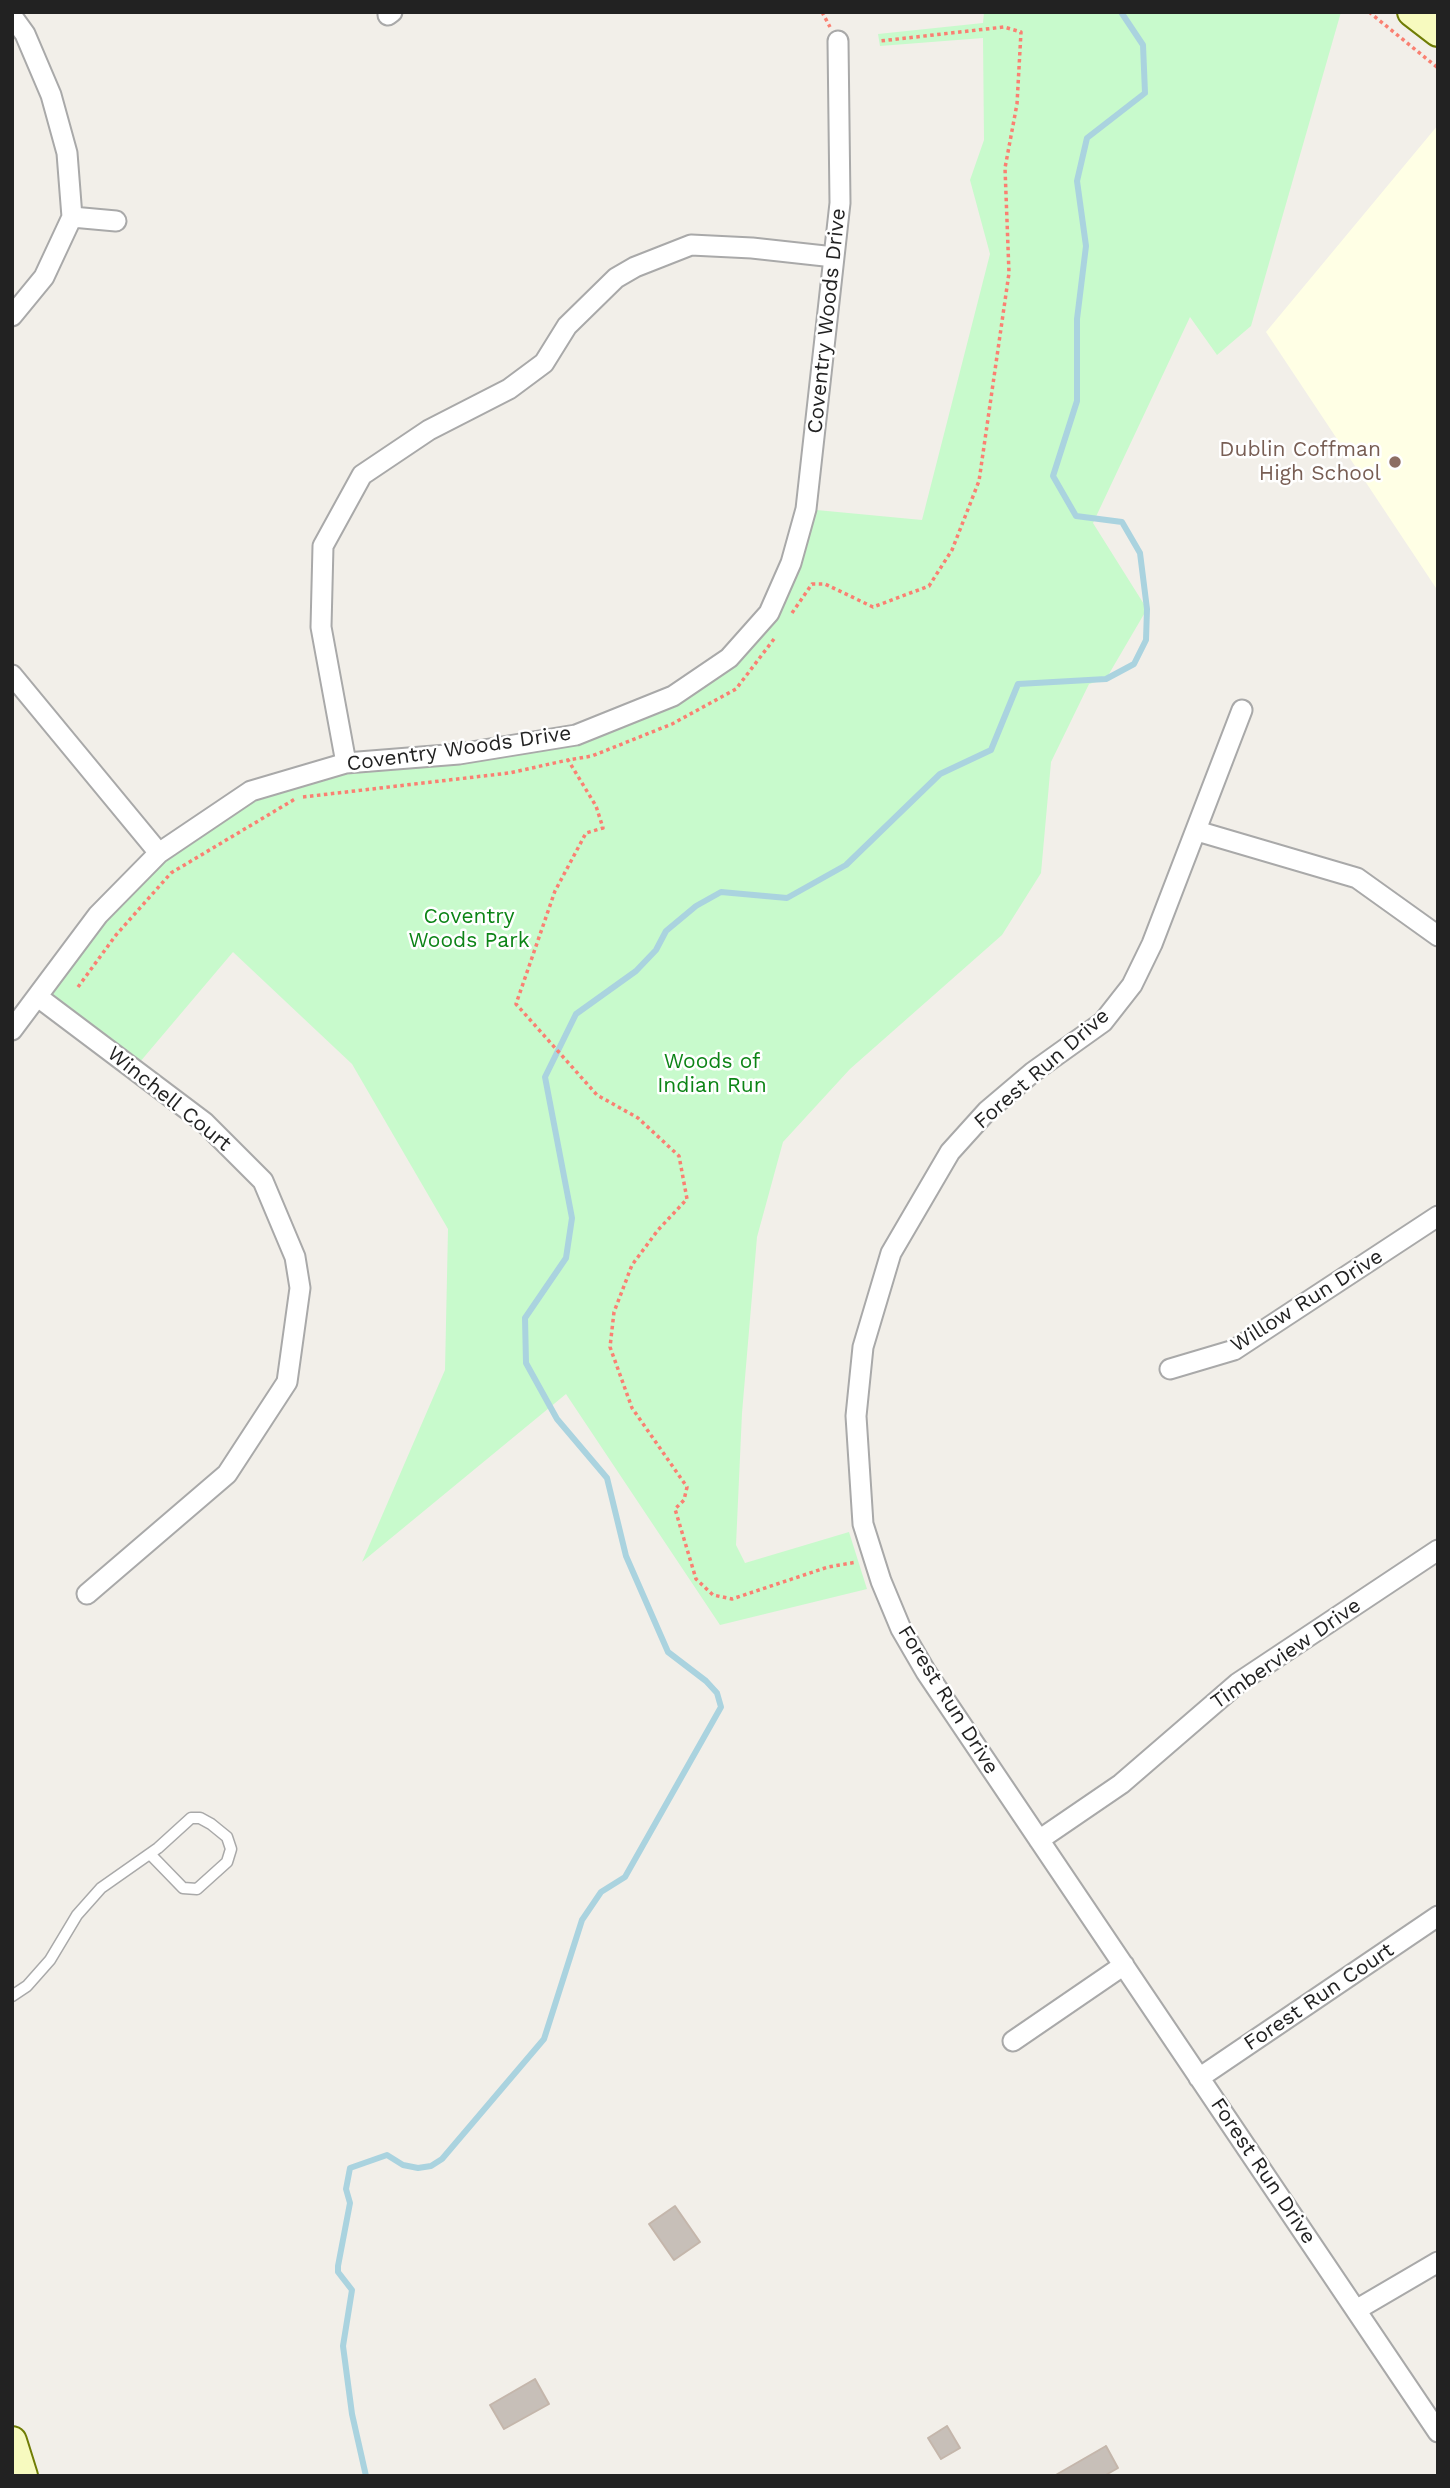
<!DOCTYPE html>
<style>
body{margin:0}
#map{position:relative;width:1450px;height:2488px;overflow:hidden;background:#f2efe9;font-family:"Work Sans",sans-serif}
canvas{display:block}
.frame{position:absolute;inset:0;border:14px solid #222;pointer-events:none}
</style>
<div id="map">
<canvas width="1450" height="2488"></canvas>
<div class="frame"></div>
</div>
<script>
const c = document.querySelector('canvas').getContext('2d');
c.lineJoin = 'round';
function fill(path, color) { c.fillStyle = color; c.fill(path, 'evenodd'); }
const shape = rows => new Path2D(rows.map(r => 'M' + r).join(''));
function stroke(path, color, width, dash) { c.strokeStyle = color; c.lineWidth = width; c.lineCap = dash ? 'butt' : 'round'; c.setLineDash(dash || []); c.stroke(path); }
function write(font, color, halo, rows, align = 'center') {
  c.font = font + ' "Work Sans",sans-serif'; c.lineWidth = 5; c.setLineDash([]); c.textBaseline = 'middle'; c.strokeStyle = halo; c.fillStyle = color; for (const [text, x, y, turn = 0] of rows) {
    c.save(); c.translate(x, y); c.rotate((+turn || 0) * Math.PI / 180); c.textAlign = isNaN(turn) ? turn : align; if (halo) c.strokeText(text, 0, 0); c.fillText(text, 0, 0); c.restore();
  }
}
fill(shape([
 [1438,125,1438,591,1266,332]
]), '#ffffe5');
fill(shape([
 [984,12,1341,12,1251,326,1217,355,1190,317,1093,523,1147,609,1106,679,1089,684,1051,762,1041,873,1002,935,850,1069,783,1142,757,1237,742,1413,736,1545,745,1563,849,1532,867,1589,720,1625,566,1394,362,1562,445,1370,448,1229,352,1064,233,952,134,1069,38,997,159,853,251,791,346,763,576,735,673,696,769,613,806,509,922,520,990,254,970,180,984,140,983,38,880,46,878,34,983,23]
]), '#c8facc');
stroke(shape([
 [366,2476,352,2414,343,2346,352,2290,338,2272,338,2266,350,2203,346,2189,350,2168,387,2155,403,2165,418,2168,431,2166,442,2159,544,2039,582,1920,601,1892,625,1877,721,1707,717,1693,706,1681,668,1652,626,1556,607,1478,557,1419,526,1363,525,1318,566,1258,572,1218,545,1077,576,1014,636,971,656,950,666,931,696,906,721,892,787,898,846,865,940,774,991,750,1018,684,1106,679,1134,664,1146,640,1147,609,1140,553,1122,522,1076,516,1053,476,1077,401,1077,319,1086,246,1077,181,1087,138,1145,93,1143,45,1121,12]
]), '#aad3df', 6);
const building = shape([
 [675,2206,700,2242,674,2260,649,2224,675,2206],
 [535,2379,549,2404,504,2429,490,2405,535,2379],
 [947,2426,960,2448,941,2459,928,2438,947,2426],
 [1106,2446,1118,2468,1104,2476,1054,2476,1106,2446]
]);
fill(building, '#c7bfb8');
stroke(building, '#c4b6ab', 2);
const service = shape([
 [12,1996,27,1986,50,1960,77,1915,101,1888,158,1848,191,1818,200,1818,211,1824,227,1837,231,1849,227,1862,197,1889,183,1888,150,1854]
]);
const minor = shape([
 [388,15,392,12],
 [12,16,25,34,51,95,67,153,72,217,44,277,12,316],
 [72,217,116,221],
 [12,675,159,853],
 [1242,710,1152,944,1132,985,1103,1022,1033,1072,987,1111,950,1152,891,1253,863,1347,856,1416,863,1524,881,1581,901,1629,926,1672,1438,2432],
 [346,763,321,627,323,546,362,475,429,430,509,389,544,363,567,326,616,278,635,267,691,245,752,248,834,257],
 [1197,831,1357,878,1438,936],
 [38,997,204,1122,263,1181,295,1257,300,1288,287,1382,227,1474,87,1594],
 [12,1030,98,915,159,853,251,791,346,763,459,754,576,735,673,696,729,658,769,613,791,563,806,509,840,203,838,41],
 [1170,1369,1234,1350,1438,1216],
 [1039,1840,1121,1784,1238,1683,1438,1550],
 [1013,2041,1124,1965],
 [1199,2078,1438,1916],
 [1356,2310,1438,2262]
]);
const secondary = shape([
 [1412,12,1438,32],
 [12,2441,23,2476]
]);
stroke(service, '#a9a9a9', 13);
stroke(minor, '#a9a9a9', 23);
stroke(secondary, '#707d05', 32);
stroke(shape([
 [822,12,830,27],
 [1369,12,1438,68],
 [792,613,812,584,825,584,873,607,929,586,952,550,979,481,1009,273,1005,168,1017,104,1021,32,1004,27,880,41],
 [774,639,736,689,672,724,592,756,568,760,596,806,603,828,586,833,555,891,516,1004,597,1095,638,1118,679,1156,687,1199,658,1230,632,1265,614,1312,610,1347,632,1408,687,1487,684,1500,675,1509,696,1579,713,1595,732,1599,828,1567,857,1562],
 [303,797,509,773,568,760],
 [78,987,116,935,171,873,295,799]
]), '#fa8072', 3.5, [3.5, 3.5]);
stroke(service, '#fff', 10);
stroke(minor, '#fff', 19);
stroke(secondary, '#f7fabf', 28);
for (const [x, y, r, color] of [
 [1395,462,7,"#8d6e63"]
]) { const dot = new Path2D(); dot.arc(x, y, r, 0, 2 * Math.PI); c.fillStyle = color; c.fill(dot); stroke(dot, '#fff', 2.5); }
write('21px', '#222', '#fff', [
 ["Coventry Woods Drive",827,321,-84],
 ["Coventry Woods Drive",459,749,-8],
 ["Forest Run Drive",1042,1069,-41],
 ["Winchell Court",169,1099,39],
 ["Willow Run Drive",1307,1301,-32],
 ["Timberview Drive",1286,1654,-35],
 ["Forest Run Drive",948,1700,58],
 ["Forest Run Court",1319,1997,-34],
 ["Forest Run Drive",1263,2171,56]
]);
write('21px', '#785e54', '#fff', [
 ["Dublin Coffman",1381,450],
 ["High School",1381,474]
], 'right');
write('21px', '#0c8416', '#fff', [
 ["Coventry",469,917],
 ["Woods Park",469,941],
 ["Woods of",712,1062],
 ["Indian Run",712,1086]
]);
</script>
